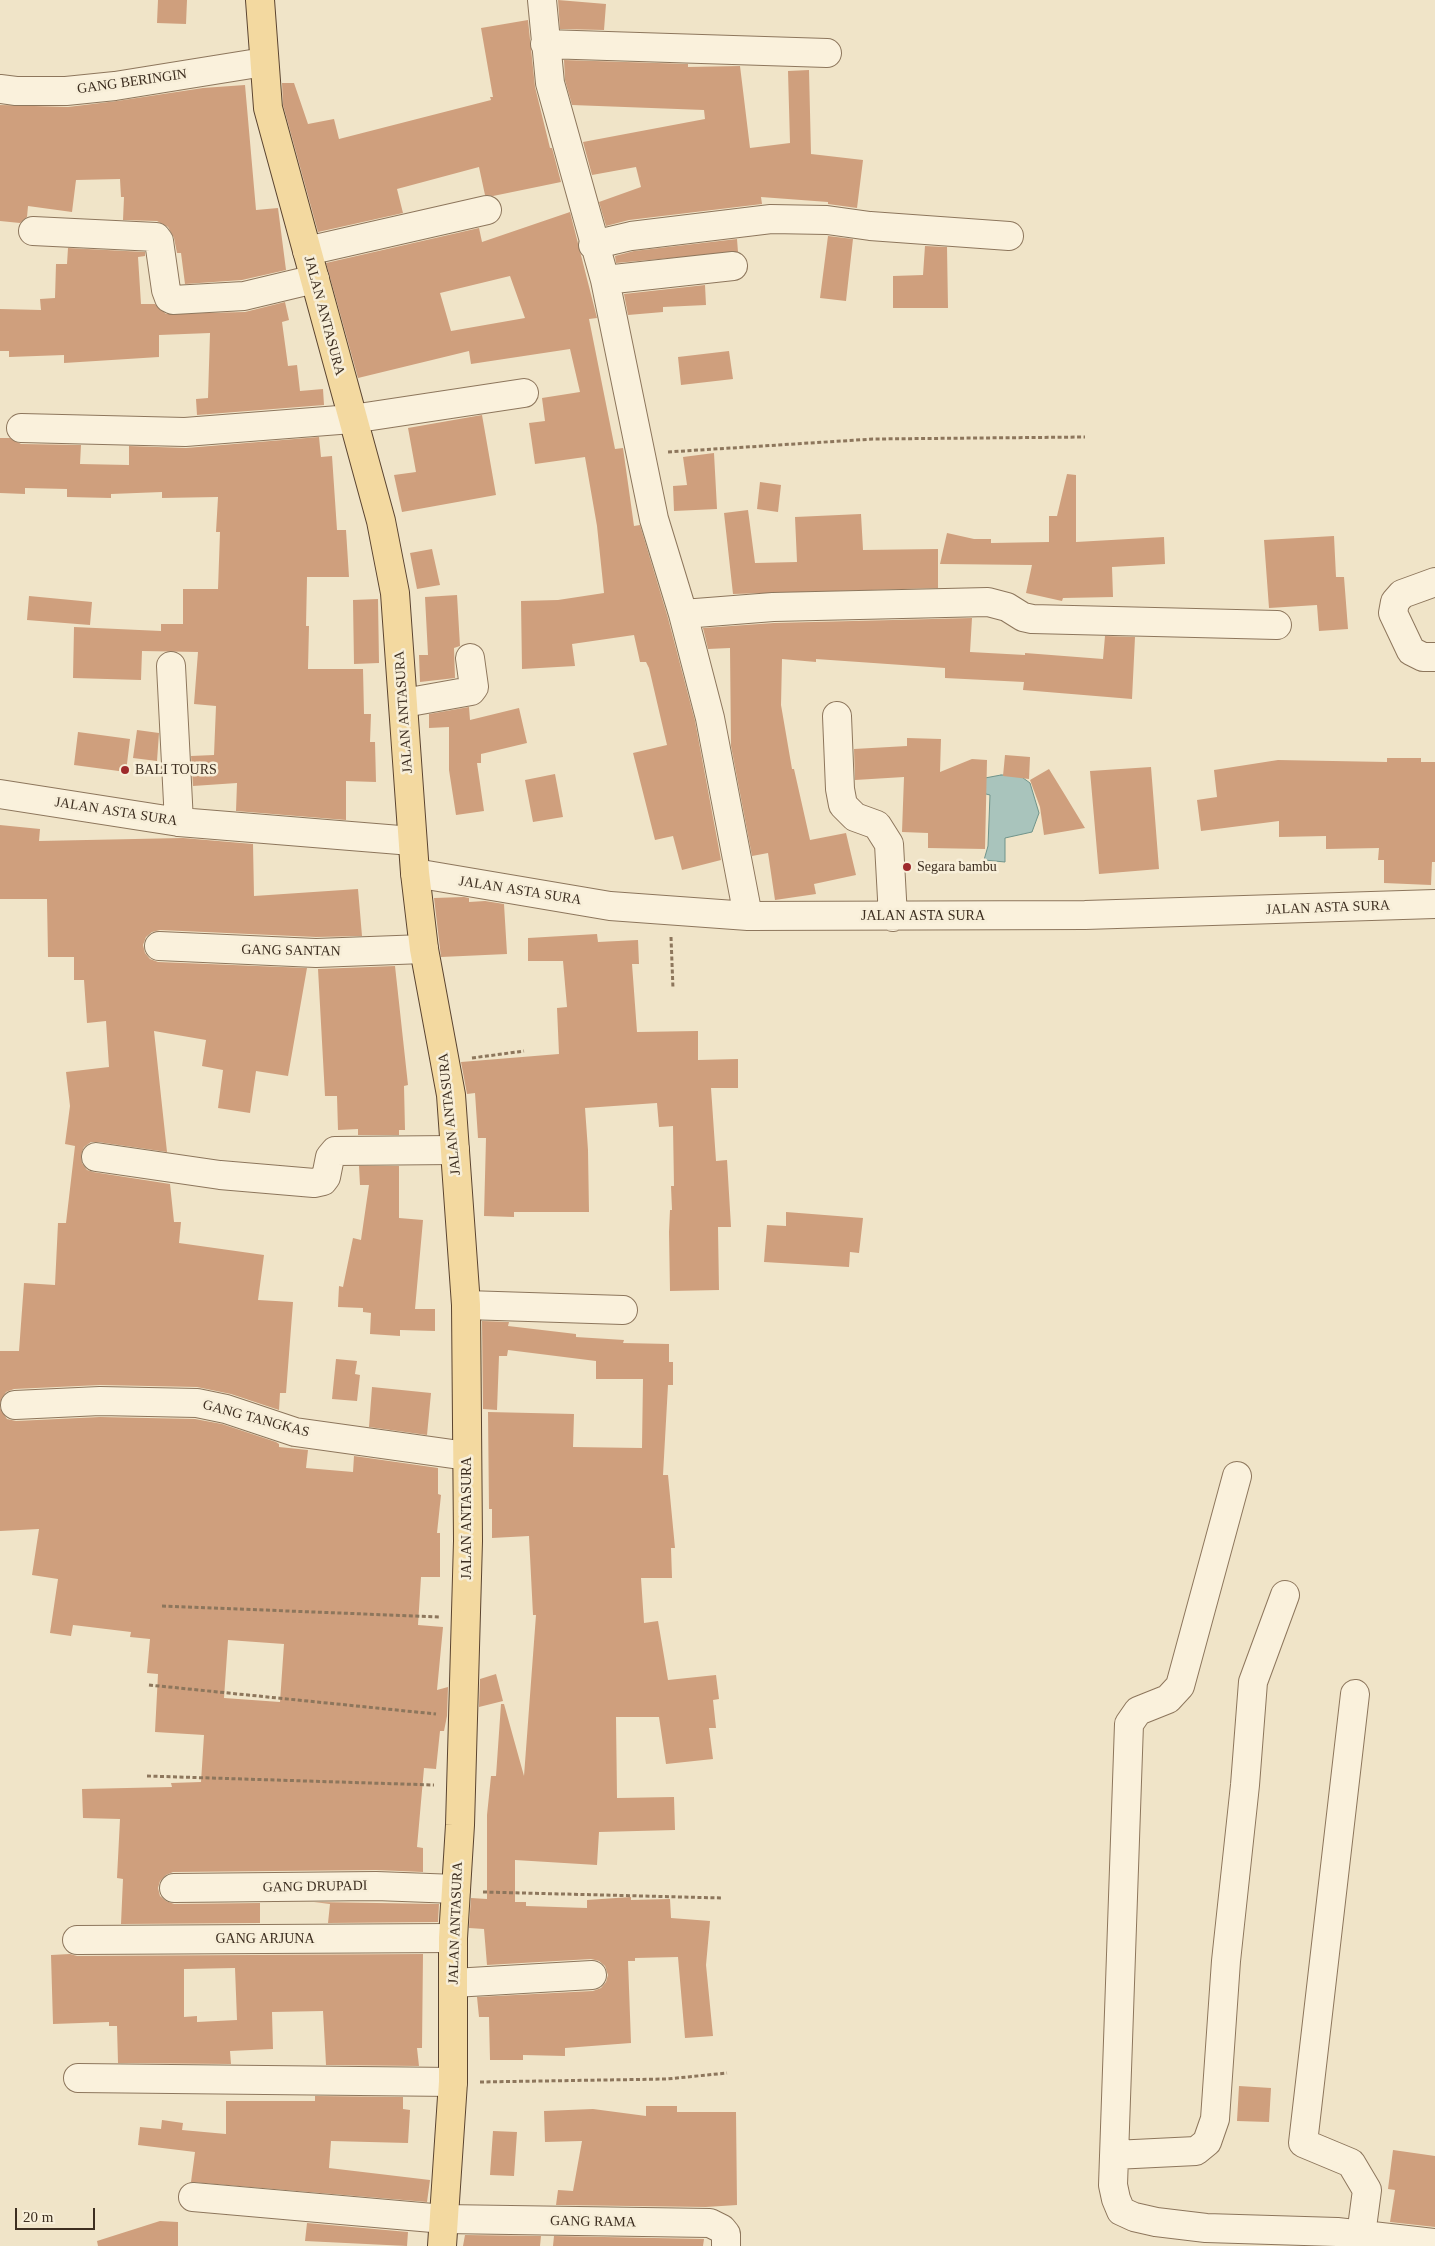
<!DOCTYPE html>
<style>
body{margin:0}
#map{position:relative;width:1435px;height:2246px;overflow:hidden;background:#f0e4c8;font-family:"Times New Roman",serif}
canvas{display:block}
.scale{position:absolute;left:15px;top:2208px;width:80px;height:22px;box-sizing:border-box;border:2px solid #3d2e20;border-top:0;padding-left:6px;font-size:15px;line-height:18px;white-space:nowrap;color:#3d2e20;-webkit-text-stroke:4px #f7eed8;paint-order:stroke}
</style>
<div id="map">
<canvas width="1435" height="2246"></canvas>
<div class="scale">20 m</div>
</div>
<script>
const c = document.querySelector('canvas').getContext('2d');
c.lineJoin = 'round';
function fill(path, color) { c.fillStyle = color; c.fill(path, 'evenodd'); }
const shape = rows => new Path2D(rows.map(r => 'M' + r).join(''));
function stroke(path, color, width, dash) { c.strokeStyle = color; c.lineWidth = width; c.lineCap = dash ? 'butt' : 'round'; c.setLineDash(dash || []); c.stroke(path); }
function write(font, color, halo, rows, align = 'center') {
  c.font = font + ' "Times New Roman",serif'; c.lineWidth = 5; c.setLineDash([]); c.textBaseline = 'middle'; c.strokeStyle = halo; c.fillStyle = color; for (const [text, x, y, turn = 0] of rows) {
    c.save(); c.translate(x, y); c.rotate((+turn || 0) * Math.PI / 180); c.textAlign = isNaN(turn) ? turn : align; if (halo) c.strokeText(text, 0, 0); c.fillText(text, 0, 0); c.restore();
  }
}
const water = shape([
 [1001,775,1019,775,1030,783,1039,813,1032,832,1005,838,1005,862,984,860,988,846,990,795,978,792,985,778,1001,775]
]);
fill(water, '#a9c4bc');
stroke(water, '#6f938a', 1);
fill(shape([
 [158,0,187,0,186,24,157,23],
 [558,0,606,4,604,30,560,29],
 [528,20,535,87,550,148,552,148,561,182,493,196,485,195,479,167,397,189,403,213,318,232,283,105,282,83,294,83,308,124,334,119,339,139,491,100,490,97,493,97,481,28],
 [564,60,688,64,688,67,740,66,750,148,790,143,788,71,809,70,811,154,863,160,857,208,828,204,828,202,761,197,762,204,629,220,606,226,599,202,641,187,636,167,592,175,583,142,705,119,704,110,572,105,565,80],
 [245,85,256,210,278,208,286,270,242,280,185,284,181,253,177,253,174,238,168,227,157,221,123,220,124,197,121,197,120,179,76,180,72,212,28,206,27,217,20,223,0,221,0,105,68,107,117,101,203,88],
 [570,212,597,318,589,319,615,449,623,448,634,526,640,525,668,618,695,721,721,860,682,870,673,836,655,840,633,753,667,745,649,668,646,662,640,662,634,635,572,644,575,666,522,669,521,601,558,600,604,593,597,526,585,457,535,464,529,423,545,421,542,398,580,392,570,349,471,364,469,351,358,378,326,263,479,228,482,242],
 [510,276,525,318,451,331,440,293],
 [828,236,853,239,846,301,820,298],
 [737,239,738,252,616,263,615,256,634,251],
 [925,246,947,247,948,308,893,308,893,276,923,275],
 [68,248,145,252,145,256,138,257,141,304,155,304,166,314,245,312,285,302,289,320,282,322,288,366,297,365,300,391,323,389,324,405,197,415,196,399,208,398,210,333,159,335,159,357,64,363,64,355,9,357,9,351,0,351,0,309,41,310,40,299,55,298,56,264,67,264],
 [705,285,706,305,663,307,663,312,628,315,624,294],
 [729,351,733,379,681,385,678,357],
 [482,415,496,495,402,512,394,475,416,472,408,428],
 [319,437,321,457,332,456,337,530,346,530,349,577,307,577,306,626,309,626,308,669,363,669,364,714,371,714,370,742,375,742,376,782,346,781,346,820,236,811,237,783,193,786,191,756,214,755,216,706,194,704,198,652,142,651,141,680,73,678,74,627,161,631,161,624,183,624,183,589,218,589,220,532,216,532,218,497,162,498,162,492,111,494,111,498,67,497,67,489,25,488,25,494,0,493,0,438,10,438,21,444,81,445,80,464,129,465,129,446,186,448],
 [714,453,717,509,674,511,673,486,687,485,683,457],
 [1067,474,1076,475,1076,542,1164,537,1165,564,1112,567,1113,597,1063,598,1062,601,1026,593,1032,565,940,564,947,533,974,539,991,539,991,543,1049,542,1049,516,1057,516],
 [760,482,781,485,778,512,757,509],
 [748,510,755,563,797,562,795,517,861,514,863,550,938,549,938,588,733,594,724,513],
 [1334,536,1336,577,1344,577,1348,629,1319,631,1317,605,1269,608,1264,540],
 [432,549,440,585,417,589,410,553],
 [457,595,460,646,454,648,455,678,420,682,419,655,428,655,425,597],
 [29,596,92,602,90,625,27,620],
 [378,599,379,663,354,664,353,600],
 [972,618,970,652,1025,655,1025,653,1103,659,1105,636,1135,637,1132,699,1023,690,1024,682,945,678,945,668,816,659,816,662,782,659,781,705,792,769,794,769,810,840,846,833,856,875,814,884,816,894,775,900,768,853,752,856,731,746,730,648,708,649,703,628,774,623],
 [469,707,470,720,519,708,527,743,481,754,481,763,477,763,484,811,456,815,449,770,449,727,429,728,429,714],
 [137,730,159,733,157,761,133,758],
 [78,732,130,739,126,772,74,765],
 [907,738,941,739,940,772,972,759,987,760,985,849,928,848,928,833,902,832,904,777,855,780,854,749,907,746],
 [1005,755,1030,757,1029,779,1003,776],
 [1387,758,1421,758,1421,762,1435,762,1435,862,1432,862,1431,885,1384,883,1384,860,1378,860,1379,848,1326,849,1326,836,1279,837,1279,821,1201,831,1197,800,1217,797,1214,770,1278,760,1387,762],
 [1151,767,1159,869,1099,874,1090,771],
 [1049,769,1065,795,1085,828,1044,835,1040,807,1030,780],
 [555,774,563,817,533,822,525,780],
 [0,825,40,829,39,841,183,838,253,844,254,896,358,889,362,936,316,937,160,930,152,932,146,937,143,945,145,953,150,959,158,962,307,968,288,1076,256,1071,250,1113,218,1108,223,1070,202,1066,206,1040,154,1031,167,1152,98,1142,91,1142,84,1147,81,1155,82,1163,87,1170,93,1172,170,1184,174,1222,181,1222,179,1243,264,1255,258,1300,293,1302,286,1393,280,1393,279,1410,231,1394,197,1387,100,1385,14,1389,6,1392,0,1403,0,1351,19,1351,24,1283,55,1285,58,1223,66,1223,75,1146,65,1144,70,1106,66,1072,109,1067,106,1021,87,1023,84,980,74,980,74,957,48,957,47,899,0,899],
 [464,897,469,898,469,902,485,901,504,904,507,954,441,957,434,898],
 [597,934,598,942,638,940,639,964,632,964,637,1032,698,1031,698,1060,738,1059,738,1088,711,1088,716,1161,727,1160,731,1227,718,1227,719,1290,670,1291,669,1232,670,1210,672,1210,671,1186,674,1186,673,1126,659,1127,657,1103,585,1108,588,1150,589,1212,514,1212,514,1217,484,1216,486,1138,478,1138,475,1093,467,1094,461,1062,559,1054,557,1008,567,1007,563,961,528,961,528,938],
 [395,966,408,1085,404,1086,405,1130,399,1130,399,1135,358,1135,358,1129,338,1130,337,1096,325,1096,318,969],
 [359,1166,399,1166,399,1218,423,1220,415,1309,435,1309,435,1331,400,1330,400,1336,370,1334,371,1313,363,1312,363,1308,338,1307,339,1286,343,1287,353,1238,361,1240,369,1185,360,1185],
 [786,1212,863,1218,859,1253,850,1252,849,1267,764,1262,767,1225,786,1226],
 [482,1321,509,1322,508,1326,576,1334,576,1337,624,1340,623,1343,669,1344,669,1362,673,1362,673,1385,668,1385,663,1475,668,1475,675,1548,671,1548,672,1578,641,1578,644,1623,658,1621,668,1680,716,1675,719,1699,713,1700,716,1728,709,1728,713,1759,666,1764,659,1717,616,1717,617,1798,674,1797,675,1830,599,1832,597,1865,515,1860,515,1902,526,1902,526,1906,587,1908,587,1900,631,1897,631,1900,670,1899,671,1918,710,1921,706,1965,713,2036,685,2038,678,1957,635,1958,635,1961,628,1961,631,2043,565,2048,565,2056,523,2055,523,2060,490,2060,489,2017,479,2017,477,1997,593,1991,601,1988,606,1982,608,1975,605,1966,599,1961,591,1959,487,1965,484,1929,469,1928,471,1898,487,1899,487,1815,491,1776,496,1776,501,1704,504,1704,524,1776,536,1615,533,1615,529,1536,492,1538,492,1509,489,1509,488,1412,574,1414,573,1447,642,1448,643,1379,596,1379,596,1361,508,1350,507,1356,499,1356,497,1410,483,1409],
 [336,1359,357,1361,355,1374,360,1375,357,1401,332,1399],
 [372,1387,431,1393,427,1435,369,1427],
 [0,1408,7,1419,16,1421,100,1417,195,1419,222,1424,276,1442,279,1444,279,1447,308,1450,306,1468,353,1472,354,1456,438,1468,438,1494,441,1495,437,1533,440,1533,440,1577,421,1577,418,1625,443,1627,437,1690,448,1687,447,1716,444,1731,440,1731,436,1769,424,1768,417,1847,423,1848,423,1872,376,1870,173,1872,166,1875,160,1881,158,1888,160,1896,166,1901,174,1904,260,1903,260,1923,121,1924,123,1879,117,1878,120,1819,83,1818,82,1789,172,1787,171,1783,201,1782,204,1735,155,1732,158,1674,147,1673,150,1639,130,1637,131,1632,73,1625,71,1636,50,1633,58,1579,32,1575,39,1529,0,1531],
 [228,1640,284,1644,280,1702,224,1698],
 [496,1674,503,1701,479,1707,480,1679],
 [314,1902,439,1904,438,1922,328,1923,330,1904],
 [70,1954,77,1956,423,1954,422,2048,417,2048,419,2066,326,2065,323,2011,272,2012,273,2049,230,2051,231,2064,118,2063,117,2026,109,2026,109,2022,53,2024,51,1955],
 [235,1968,237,2020,197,2022,197,2016,184,2017,184,1969],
 [1239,2086,1271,2088,1269,2122,1237,2121],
 [315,2096,403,2097,403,2109,410,2110,408,2143,331,2141,329,2168,430,2180,427,2202,191,2182,195,2152,138,2145,140,2127,161,2129,162,2120,183,2123,182,2130,226,2134,226,2101,315,2101],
 [646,2106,677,2106,677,2112,736,2112,737,2205,706,2207,556,2205,558,2190,573,2191,582,2141,545,2142,544,2111,593,2109,646,2116],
 [493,2131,517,2132,514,2176,490,2175],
 [1393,2150,1435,2156,1435,2227,1390,2222,1395,2190,1388,2189],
 [160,2221,178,2222,178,2246,98,2246,97,2241],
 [307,2223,408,2232,407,2246,305,2241],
 [465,2235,541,2236,540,2246,463,2246],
 [554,2236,704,2239,703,2246,553,2246]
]), '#cf9f7d');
const minor = shape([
 [542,0,550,83,605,280,654,519,683,614,710,718,748,916],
 [545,44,827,53],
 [0,89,16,91,66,91,115,86,264,62],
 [33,231,156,237,159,241,166,290,169,298,173,300,244,296,315,279],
 [593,245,631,236,771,219,827,220,870,226,1009,236],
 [307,251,487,210],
 [605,280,733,266],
 [21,428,185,432,352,419,524,393],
 [1435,582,1402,594,1395,602,1393,613,1411,651,1423,657,1435,657],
 [683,614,773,607,988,602,1007,607,1023,617,1032,619,1277,625],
 [171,666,179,822],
 [404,703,471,691,474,687,470,658],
 [837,716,840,789,843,805,855,817,877,825,889,844,893,917],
 [0,794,179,822,412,841],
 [415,873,610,906,748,916,1085,915,1435,904],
 [159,946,316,953,424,949],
 [96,1157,220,1175,314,1183,323,1181,326,1177,330,1157,335,1151,455,1150],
 [466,1305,623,1310],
 [15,1405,100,1401,197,1403,226,1409,295,1432,467,1456],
 [1237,1476,1180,1686,1168,1699,1138,1711,1129,1724,1113,2185,1116,2199,1121,2211,1134,2217,1156,2222,1206,2228,1337,2232,1435,2243],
 [1355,1694,1303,2143,1351,2163,1367,2190,1361,2235],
 [174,1888,376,1886,456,1889],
 [77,1940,453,1938],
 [453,1983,592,1975],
 [78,2078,453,2082],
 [1114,2155,1196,2151,1207,2142,1215,2119,1226,1961,1245,1785,1253,1682,1285,1595],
 [193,2197,444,2219,710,2223,722,2229,726,2234,726,2246]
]);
const major = shape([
 [260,0,268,108,381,521,395,593,415,873,424,949,451,1095,466,1305,468,1541,460,1825,453,1938,453,2082,442,2246]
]);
stroke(minor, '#8d765c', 30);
stroke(major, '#5b4430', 30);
stroke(shape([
 [668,452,873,439,1085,437],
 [671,937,673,989],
 [472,1058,524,1051],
 [162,1606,440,1617],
 [149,1685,436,1714],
 [147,1776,434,1785],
 [483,1892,722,1898],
 [480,2082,667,2079,727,2073]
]), '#8d765c', 3, [4, 2.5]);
stroke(minor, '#faf1dc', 28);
stroke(major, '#f3d9a0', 28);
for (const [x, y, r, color] of [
 [125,770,5,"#9e2a2b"],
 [907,867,5,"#9e2a2b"]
]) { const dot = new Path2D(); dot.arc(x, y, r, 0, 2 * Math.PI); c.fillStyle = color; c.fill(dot); stroke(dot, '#f7eed8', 2); }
write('14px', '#3d2e20', '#f7eed8', [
 ["GANG BERINGIN",132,82,-8],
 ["JALAN ANTASURA",324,316,75],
 ["JALAN ANTASURA",404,712,-94],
 ["JALAN ASTA SURA",116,812,9],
 ["JALAN ASTA SURA",520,891,9],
 ["JALAN ASTA SURA",1328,908,-2],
 ["JALAN ASTA SURA",923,916],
 ["GANG SANTAN",291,951,1],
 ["JALAN ANTASURA",450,1114,-96],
 ["GANG TANGKAS",256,1419,15],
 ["JALAN ANTASURA",467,1518,-90],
 ["GANG DRUPADI",315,1887,-1],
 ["JALAN ANTASURA",456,1923,-88],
 ["GANG ARJUNA",265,1939],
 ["GANG RAMA",593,2222,1]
]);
write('14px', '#3d2e20', '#f7eed8', [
 ["BALI TOURS",135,770],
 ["Segara bambu",917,867]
], 'left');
</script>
